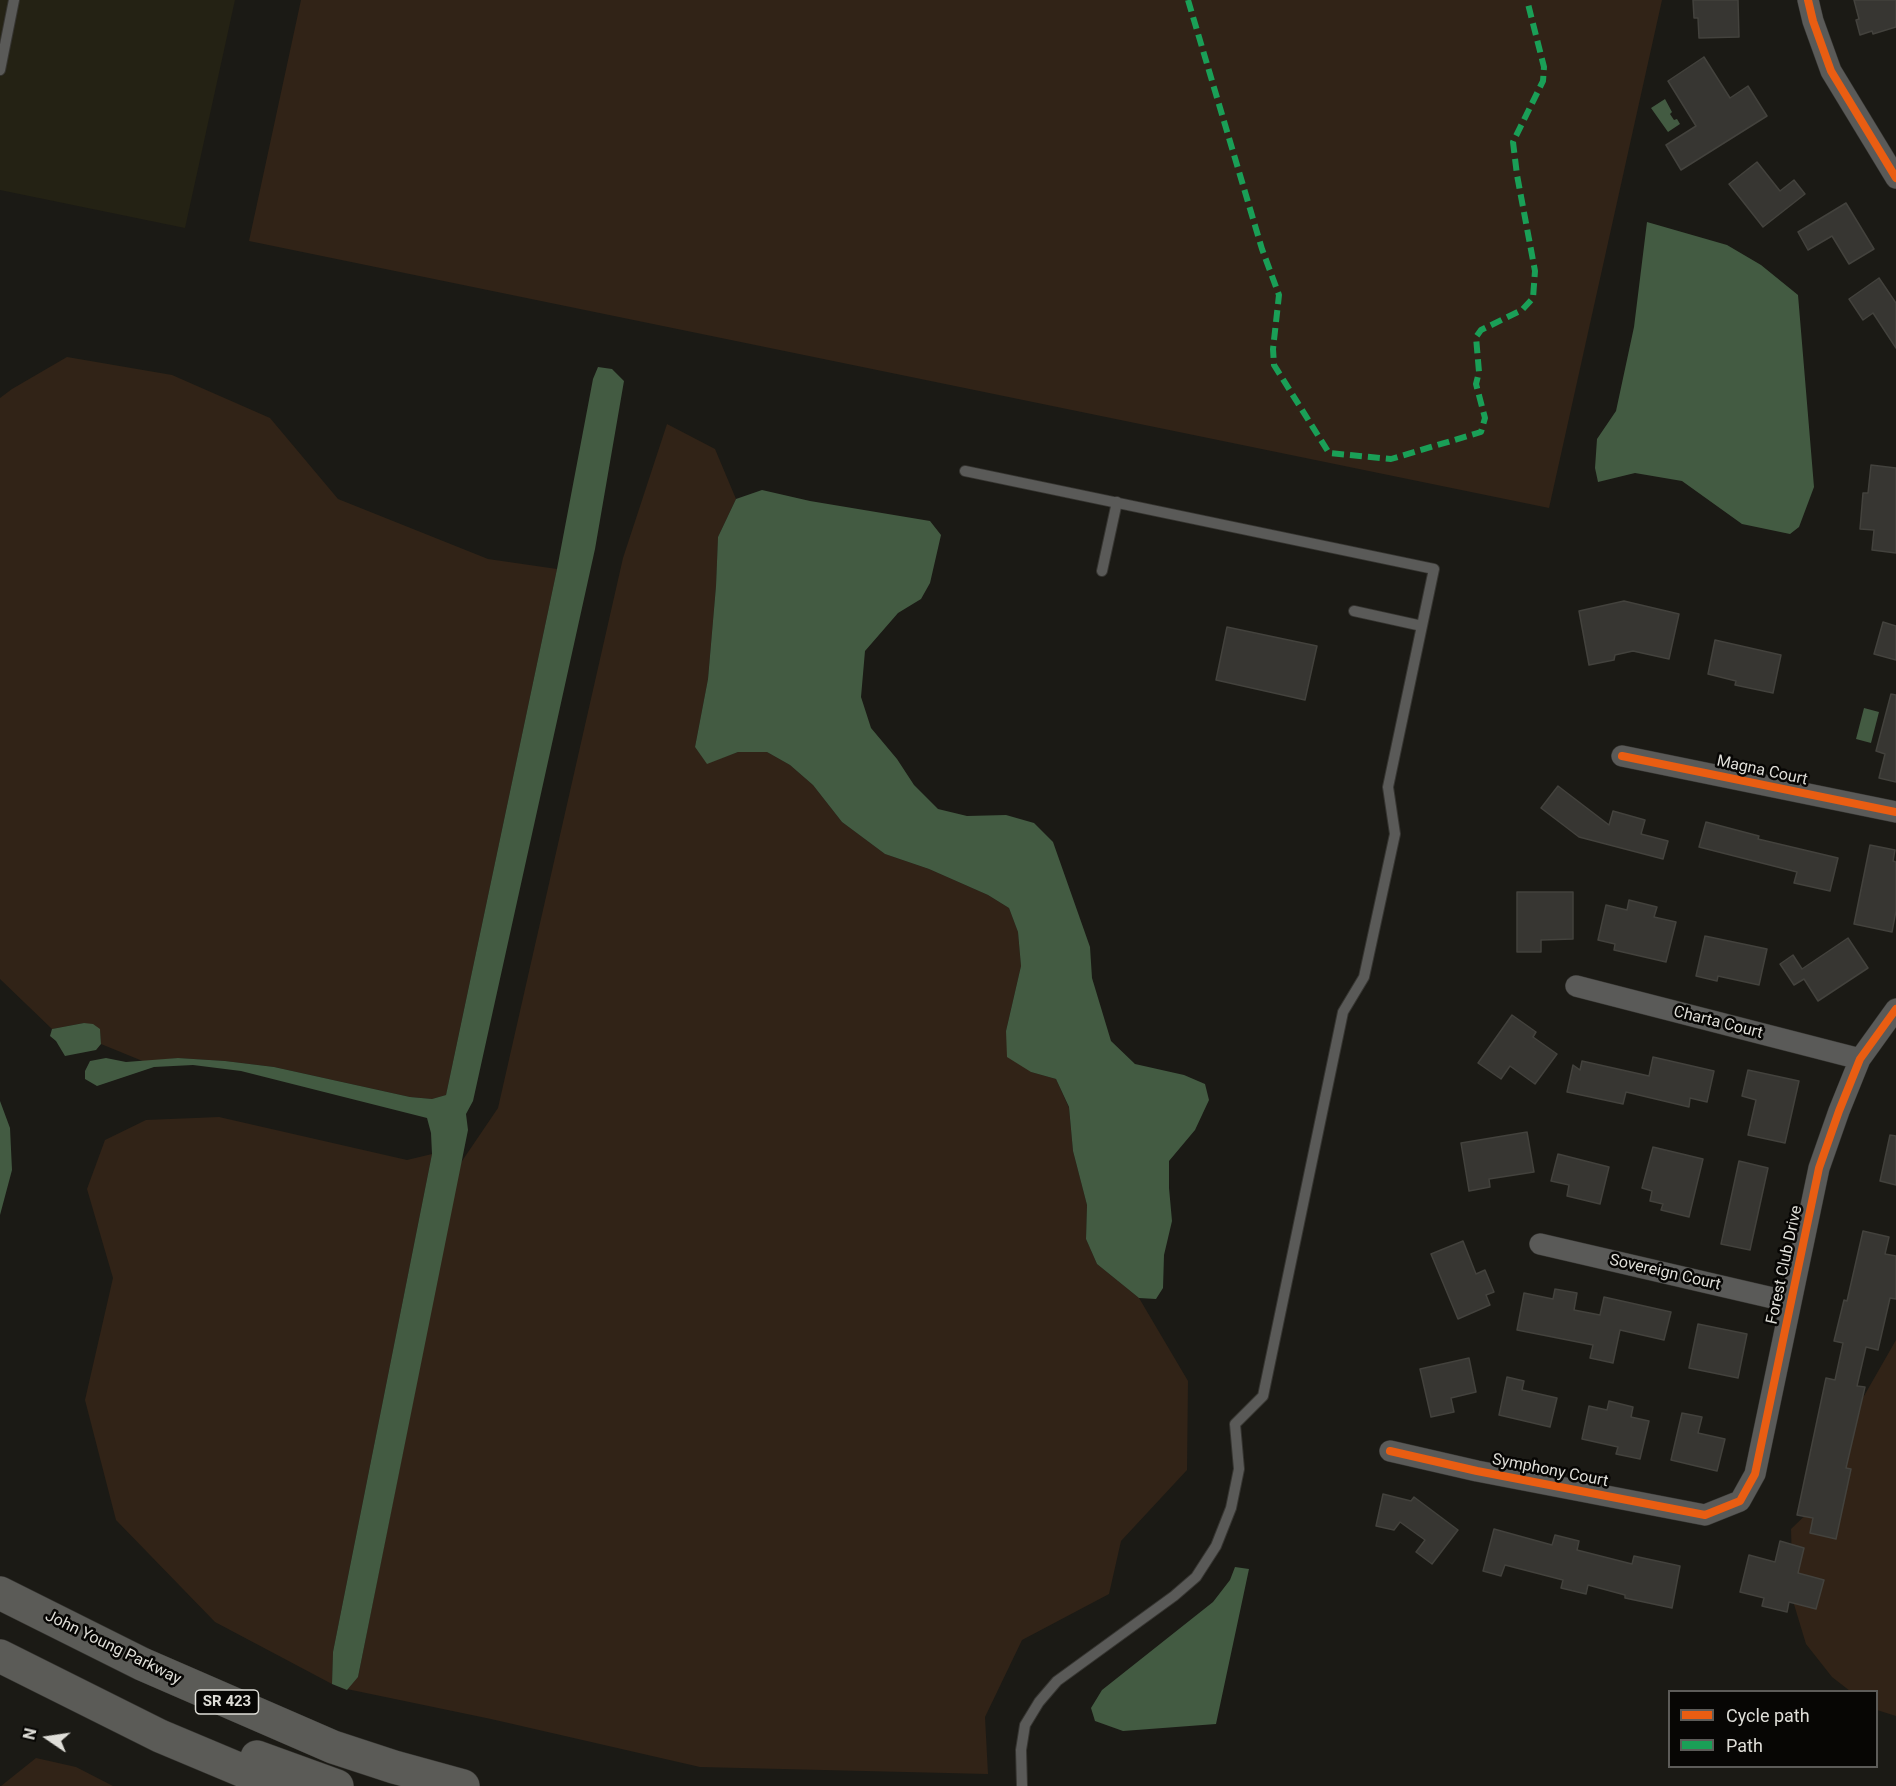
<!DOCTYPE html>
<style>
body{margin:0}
#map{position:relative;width:1896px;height:1786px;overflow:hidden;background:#1b1a15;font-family:Roboto,sans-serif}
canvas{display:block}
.legend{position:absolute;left:1668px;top:1690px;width:210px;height:78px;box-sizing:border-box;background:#070604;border:2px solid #5d5c59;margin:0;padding:8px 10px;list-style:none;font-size:18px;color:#dfded8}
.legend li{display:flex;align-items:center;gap:12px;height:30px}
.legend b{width:30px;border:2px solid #5d5c59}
.north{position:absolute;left:18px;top:1708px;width:60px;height:60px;-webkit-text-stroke:4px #070604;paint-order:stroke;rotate:283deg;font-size:16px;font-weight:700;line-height:24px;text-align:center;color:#dfded8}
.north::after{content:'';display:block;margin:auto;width:21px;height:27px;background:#dfded8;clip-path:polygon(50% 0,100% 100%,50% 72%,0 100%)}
</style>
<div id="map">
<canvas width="1896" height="1786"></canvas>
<ul class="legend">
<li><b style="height:8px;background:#e95d12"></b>Cycle path</li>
<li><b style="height:8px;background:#1a9f57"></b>Path</li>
</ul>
<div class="north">N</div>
</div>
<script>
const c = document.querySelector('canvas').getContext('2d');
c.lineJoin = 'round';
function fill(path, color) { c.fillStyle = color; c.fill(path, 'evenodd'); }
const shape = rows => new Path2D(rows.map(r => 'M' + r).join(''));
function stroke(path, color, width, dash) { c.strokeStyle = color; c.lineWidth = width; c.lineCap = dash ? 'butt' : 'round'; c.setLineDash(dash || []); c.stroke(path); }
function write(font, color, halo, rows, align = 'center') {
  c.font = font + ' Roboto,sans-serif'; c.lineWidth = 5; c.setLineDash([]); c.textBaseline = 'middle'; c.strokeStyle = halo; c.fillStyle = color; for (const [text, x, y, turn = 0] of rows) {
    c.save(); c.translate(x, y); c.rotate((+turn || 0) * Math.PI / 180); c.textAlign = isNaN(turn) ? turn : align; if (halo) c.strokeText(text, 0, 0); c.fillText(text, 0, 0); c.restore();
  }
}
fill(shape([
 [0,0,235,0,185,228,0,190]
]), '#242214');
fill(shape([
 [301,0,1662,0,1549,508,249,241],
 [67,357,172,375,270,418,338,499,488,559,557,569,446,1095,432,1099,410,1097,274,1067,225,1061,178,1058,145,1062,101,1044,100,1030,84,1023,52,1029,0,979,0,398,12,389],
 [667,424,715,449,736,499,718,537,716,586,708,679,695,747,707,763,738,752,767,752,790,765,813,785,842,822,885,854,929,869,988,895,1009,908,1018,932,1021,966,1006,1031,1031,1072,1056,1079,1069,1108,1073,1151,1087,1205,1086,1239,1097,1264,1139,1298,1188,1381,1187,1470,1121,1541,1109,1594,1022,1640,985,1717,988,1774,700,1767,491,1719,342,1688,358,1677,460,1164,498,1108,623,558],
 [219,1117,407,1160,432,1154,333,1652,332,1684,215,1622,116,1520,85,1400,113,1278,87,1189,105,1140,146,1120],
 [1896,1340,1896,1716,1877,1710,1876,1692,1850,1691,1832,1677,1806,1644,1793,1601,1791,1529,1819,1502,1837,1425,1864,1396],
 [36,1758,76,1767,113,1786,1,1786]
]), '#312317');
fill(shape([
 [1665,99,1672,112,1670,114,1674,120,1677,119,1680,124,1668,132,1651,108],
 [1647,222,1727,245,1761,265,1798,295,1814,487,1799,527,1790,534,1742,524,1682,481,1635,473,1598,482,1595,468,1597,439,1616,411,1634,327],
 [598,367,612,369,624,381,595,549,473,1101,466,1114,468,1130,358,1677,347,1690,332,1684,333,1652,432,1154,431,1133,427,1118,241,1071,193,1065,154,1067,97,1086,85,1079,85,1071,90,1061,106,1058,126,1062,178,1058,225,1061,274,1067,410,1097,432,1099,446,1095,557,569,593,379],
 [762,490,810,501,930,521,941,535,930,583,921,599,898,613,865,651,861,697,871,728,897,759,914,785,938,809,967,816,1006,815,1034,823,1053,842,1090,947,1092,978,1111,1041,1135,1064,1184,1075,1205,1084,1209,1100,1195,1130,1169,1161,1169,1188,1172,1221,1164,1255,1163,1288,1156,1299,1139,1298,1097,1264,1086,1239,1087,1205,1073,1151,1069,1107,1056,1079,1031,1072,1007,1057,1006,1031,1021,966,1018,932,1009,908,988,895,929,869,885,854,842,822,813,785,790,765,767,752,738,752,707,764,695,747,708,679,716,586,718,537,736,499],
 [1864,708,1879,712,1871,743,1856,739],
 [84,1023,93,1024,100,1029,101,1044,96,1050,65,1056,56,1041,50,1036,52,1029],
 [0,1101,10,1128,12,1170,0,1215],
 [1235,1567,1249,1569,1216,1724,1123,1731,1095,1721,1091,1708,1102,1690,1213,1602,1230,1580]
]), '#435b42');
const building = shape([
 [1693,0,1738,0,1739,37,1699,38,1698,18,1694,18,1693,0],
 [1854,0,1896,0,1896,27,1873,34,1872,31,1860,35,1856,20,1859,19,1854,0],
 [1704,57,1730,98,1748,86,1767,116,1681,170,1666,145,1696,126,1668,81,1704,57],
 [1757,162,1780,191,1794,180,1805,194,1763,227,1729,184,1757,162],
 [1846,203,1874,249,1849,264,1832,236,1808,250,1798,232,1846,203],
 [1879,278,1896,303,1896,348,1873,313,1863,320,1849,299,1879,278],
 [1871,465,1896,468,1896,553,1872,550,1874,530,1860,529,1863,493,1868,493,1871,465],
 [1624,601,1679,614,1669,659,1633,651,1615,655,1614,660,1589,665,1579,611,1624,601],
 [1883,622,1896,626,1896,660,1874,654,1883,622],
 [1227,627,1317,646,1305,700,1216,680,1227,627],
 [1715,640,1781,655,1773,693,1735,685,1736,681,1708,674,1715,640],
 [1891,694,1896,695,1896,782,1879,778,1885,754,1876,751,1891,694],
 [1558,786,1609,825,1613,811,1645,820,1641,834,1668,841,1663,859,1579,837,1541,808,1558,786],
 [1706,822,1759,836,1758,839,1838,858,1830,891,1794,883,1797,872,1699,847,1706,822],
 [1870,845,1895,850,1893,861,1896,862,1896,911,1892,932,1854,924,1870,845],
 [1517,892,1573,892,1573,939,1541,940,1541,952,1517,952,1517,892],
 [1629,900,1657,907,1654,917,1676,922,1666,962,1614,950,1615,944,1598,940,1606,905,1627,910,1629,900],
 [1705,936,1767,949,1759,985,1718,976,1717,981,1696,976,1705,936],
 [1848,938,1868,968,1818,1001,1804,979,1794,985,1780,964,1793,955,1802,969,1848,938],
 [1512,1015,1536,1032,1533,1037,1557,1054,1535,1084,1510,1066,1501,1079,1478,1063,1512,1015],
 [1653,1057,1714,1071,1707,1102,1690,1098,1689,1107,1626,1092,1623,1104,1567,1092,1573,1065,1580,1070,1582,1061,1649,1076,1653,1057],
 [1748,1070,1799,1081,1785,1143,1748,1135,1756,1100,1742,1096,1748,1070],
 [1527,1132,1534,1172,1489,1179,1490,1187,1469,1191,1461,1143,1527,1132],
 [1890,1135,1896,1136,1896,1185,1880,1181,1890,1135],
 [1653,1147,1703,1159,1689,1217,1661,1210,1663,1204,1650,1201,1652,1191,1642,1188,1653,1147],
 [1558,1154,1609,1167,1600,1204,1567,1196,1569,1185,1551,1181,1558,1154],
 [1739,1161,1768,1168,1750,1250,1721,1244,1739,1161],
 [1863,1231,1889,1237,1885,1254,1896,1256,1896,1299,1890,1298,1878,1350,1866,1347,1857,1386,1865,1387,1846,1468,1851,1469,1836,1539,1810,1533,1813,1518,1797,1515,1826,1378,1835,1380,1843,1343,1834,1341,1844,1300,1847,1301,1863,1231],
 [1463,1241,1476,1274,1485,1270,1494,1292,1486,1295,1490,1305,1458,1319,1431,1254,1463,1241],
 [1555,1289,1577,1293,1574,1310,1600,1315,1604,1297,1671,1312,1664,1340,1620,1330,1613,1363,1590,1358,1593,1345,1517,1330,1524,1293,1553,1299,1555,1289],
 [1698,1324,1747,1334,1738,1378,1689,1368,1698,1324],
 [1469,1358,1476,1392,1451,1398,1454,1412,1431,1417,1420,1369,1469,1358],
 [1507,1377,1524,1381,1522,1390,1557,1398,1550,1427,1499,1415,1507,1377],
 [1609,1401,1633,1407,1631,1417,1649,1421,1640,1459,1616,1454,1618,1447,1582,1439,1589,1406,1607,1410,1609,1401],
 [1682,1413,1702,1417,1698,1433,1725,1439,1717,1471,1671,1460,1682,1413],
 [1383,1494,1411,1501,1414,1497,1458,1530,1432,1564,1416,1552,1425,1540,1400,1522,1394,1530,1376,1526,1383,1494],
 [1494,1529,1552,1545,1555,1535,1579,1541,1577,1550,1632,1564,1634,1556,1680,1566,1672,1608,1625,1598,1625,1595,1588,1585,1586,1594,1561,1588,1563,1580,1505,1565,1501,1576,1483,1571,1494,1529],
 [1780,1541,1804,1548,1798,1573,1824,1580,1816,1609,1789,1602,1787,1612,1762,1606,1764,1598,1740,1592,1749,1555,1775,1562,1780,1541]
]);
fill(building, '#373632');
stroke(building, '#43423d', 1.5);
const service = shape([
 [0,70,14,0],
 [965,471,1434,569,1388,787,1395,834,1364,977,1343,1012,1263,1396,1235,1424,1239,1469,1231,1508,1216,1546,1196,1577,1174,1596,1057,1681,1039,1702,1025,1725,1021,1750,1022,1786],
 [1102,571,1117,502],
 [1354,611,1422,626]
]);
const minor = shape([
 [1808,0,1813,21,1831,71,1896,178],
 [1622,756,1896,812],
 [1576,986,1860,1059],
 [1540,1244,1790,1302],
 [1390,1451,1477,1471,1705,1515,1740,1501,1755,1474,1819,1168,1839,1111,1860,1059,1896,1009]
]);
const primary = shape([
 [0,1593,142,1664,333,1747,394,1767,463,1786],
 [0,1656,160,1736,279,1786],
 [257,1757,337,1786]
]);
stroke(service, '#363531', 12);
stroke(minor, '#363531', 22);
stroke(primary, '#363531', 34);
stroke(service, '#5a5a58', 10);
stroke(minor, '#5a5a58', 21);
stroke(primary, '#5b5b57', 33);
stroke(shape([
 [1188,0,1262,249,1279,295,1273,349,1274,365,1329,453,1391,459,1481,432,1485,418,1476,384,1479,372,1476,337,1481,330,1522,310,1533,298,1535,271,1517,175,1513,142,1543,81,1544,67,1527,0]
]), '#1a9f57', 6, [12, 6]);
stroke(shape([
 [1808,0,1813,21,1831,71,1896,178],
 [1622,756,1896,812],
 [1390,1451,1477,1471,1705,1515,1740,1501,1755,1474,1819,1168,1839,1111,1860,1059,1896,1009]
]), '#e95d12', 8);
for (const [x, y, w] of [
 [227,1702,63]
]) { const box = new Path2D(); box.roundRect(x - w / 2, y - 12, w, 24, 4.5); c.fillStyle = '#070604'; c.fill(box); stroke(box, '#dfded8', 1.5); }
write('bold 15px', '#dfded8', null, [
 ["SR 423",227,1702]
]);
write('16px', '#dfded8', '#070604', [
 ["Magna Court",1762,771,12],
 ["Charta Court",1718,1023,14],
 ["Forest Club Drive",1785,1265,-78],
 ["Sovereign Court",1665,1273,13],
 ["Symphony Court",1550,1471,11],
 ["John Young Parkway",113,1648,26]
]);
</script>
